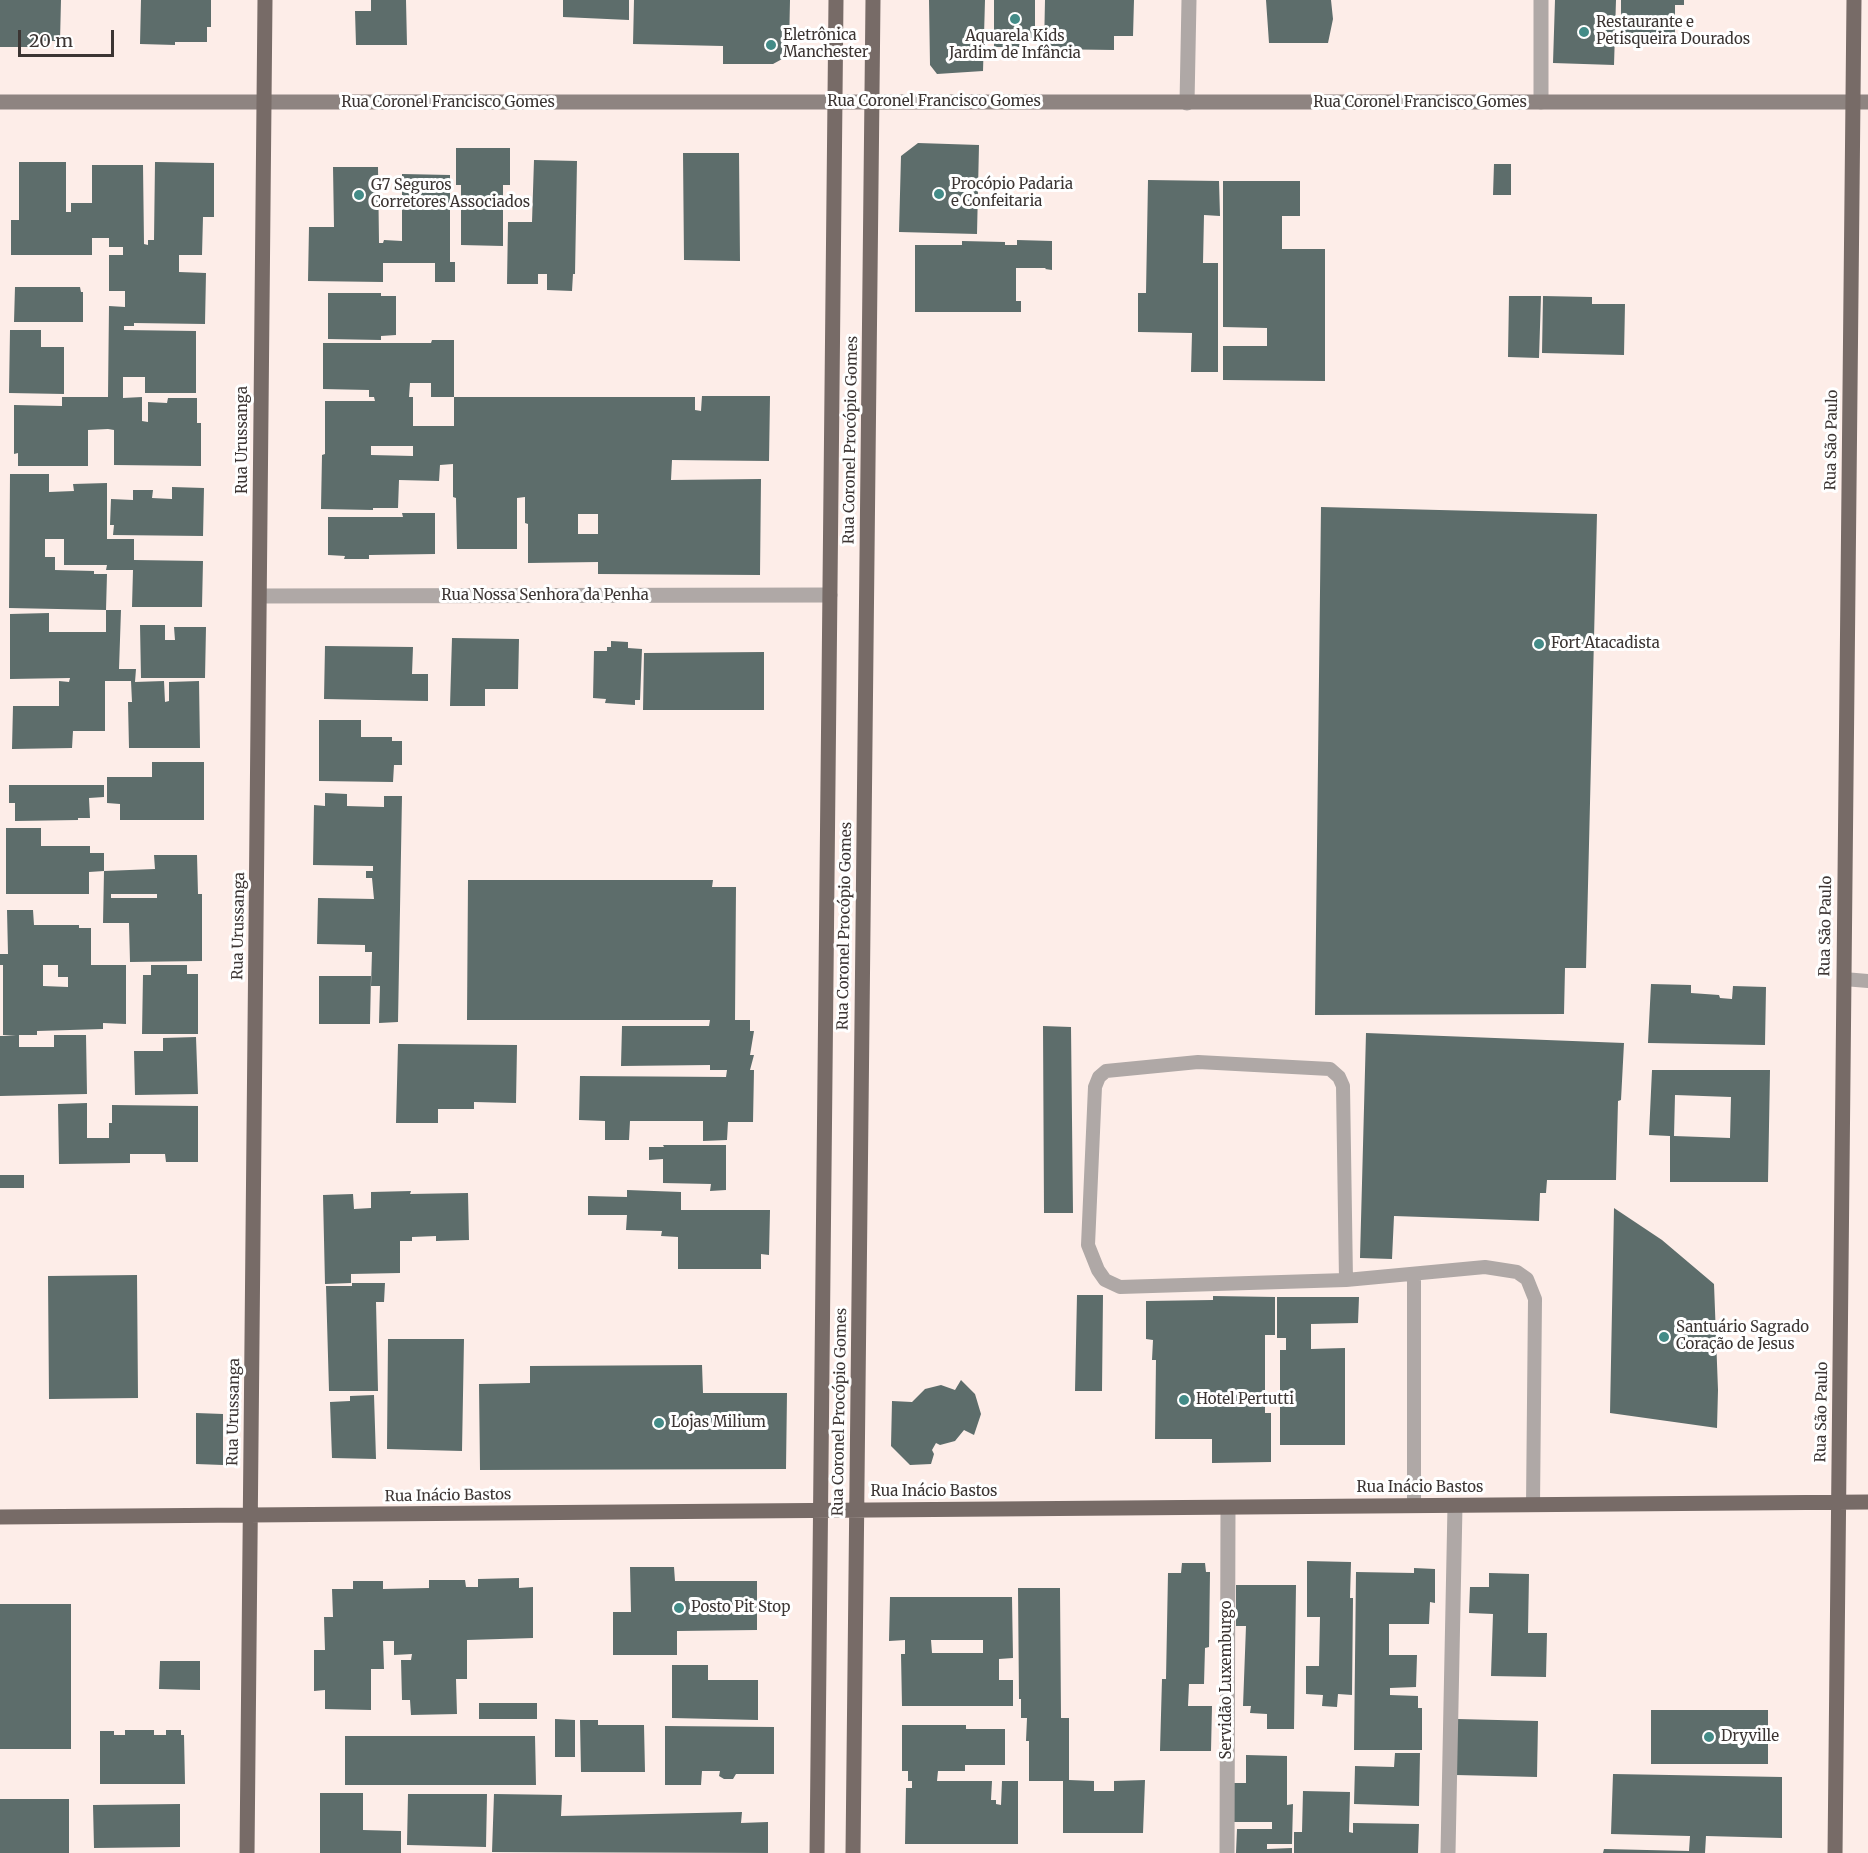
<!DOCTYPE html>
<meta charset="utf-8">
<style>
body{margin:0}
#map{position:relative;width:1868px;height:1853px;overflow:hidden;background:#fdede8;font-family:Merriweather,serif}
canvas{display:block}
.scale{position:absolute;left:18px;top:30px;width:96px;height:27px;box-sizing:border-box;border:3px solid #3c3533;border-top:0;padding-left:8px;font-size:18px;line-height:21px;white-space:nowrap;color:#3c3533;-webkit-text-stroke:4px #fff;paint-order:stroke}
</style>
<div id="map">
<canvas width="1868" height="1853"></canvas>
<div class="scale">20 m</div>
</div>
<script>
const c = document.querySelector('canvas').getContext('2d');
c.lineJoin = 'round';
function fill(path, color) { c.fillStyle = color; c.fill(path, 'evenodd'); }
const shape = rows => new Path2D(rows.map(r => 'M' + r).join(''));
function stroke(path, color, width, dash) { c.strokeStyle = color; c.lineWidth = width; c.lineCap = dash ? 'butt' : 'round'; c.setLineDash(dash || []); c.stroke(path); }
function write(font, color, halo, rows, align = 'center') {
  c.font = font + ' Merriweather,serif'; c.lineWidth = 6; c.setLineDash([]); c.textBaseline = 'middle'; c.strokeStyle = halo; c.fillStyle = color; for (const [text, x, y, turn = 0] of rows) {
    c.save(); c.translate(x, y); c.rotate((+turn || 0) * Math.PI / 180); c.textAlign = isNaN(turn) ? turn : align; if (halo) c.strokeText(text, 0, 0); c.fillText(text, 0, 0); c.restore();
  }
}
fill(shape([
 [0,0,61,0,60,41,33,41,34,47,0,47],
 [141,0,211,0,211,27,207,27,207,42,175,42,175,45,140,44],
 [371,0,406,0,407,45,356,45,355,11,371,11],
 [563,0,629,0,629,20,563,17],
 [634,0,790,0,789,48,784,58,773,64,723,64,723,46,633,44],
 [929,0,985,0,983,71,937,74,930,65],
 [994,0,1035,0,1035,37,1025,47,994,47],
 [1045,0,1134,0,1133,36,1114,36,1114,50,1044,49],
 [1266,0,1331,0,1333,19,1328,43,1269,43],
 [1555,0,1616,0,1614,65,1553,63],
 [1621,0,1684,0,1684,5,1675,5,1675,40,1621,40],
 [918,143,979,145,977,234,899,232,901,156],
 [456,148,510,148,510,185,503,185,503,246,461,245,461,185,456,185],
 [683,153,739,153,740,261,684,260],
 [534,160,577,161,575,274,573,274,572,291,547,290,547,274,538,274,538,284,507,284,508,222,532,222],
 [19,162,66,162,66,212,71,212,71,203,92,203,92,165,143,165,144,244,148,245,148,240,154,240,155,162,214,163,214,217,203,217,202,255,179,255,179,272,206,273,205,324,134,323,134,326,124,326,124,330,196,331,196,393,145,393,145,377,123,377,123,398,142,397,142,421,148,422,148,402,167,403,168,398,197,398,197,423,201,423,201,466,114,465,114,430,108,429,88,430,88,466,18,466,18,453,14,454,14,405,62,406,62,397,108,397,109,306,125,307,125,291,109,291,109,255,123,255,123,247,109,247,109,238,92,238,92,255,11,255,11,220,19,220],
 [1494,164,1511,164,1511,195,1493,195],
 [333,167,378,167,379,243,383,243,384,240,402,241,402,174,450,175,450,262,455,262,455,282,435,282,435,263,383,263,383,282,308,281,309,227,334,227],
 [1148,180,1219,181,1220,216,1204,215,1203,263,1218,263,1218,372,1191,372,1192,333,1138,332,1138,293,1146,293],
 [1223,181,1300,181,1300,216,1282,216,1282,249,1325,249,1325,381,1223,380,1223,346,1267,346,1267,328,1223,327],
 [1017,240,1052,241,1052,270,1045,269,1046,268,1016,268,1016,301,1021,301,1021,312,915,312,915,245,962,245,962,241,1005,242,1005,245,1017,245],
 [15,287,80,287,81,292,83,292,83,322,14,322],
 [328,293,381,293,381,296,396,296,396,335,381,336,381,340,328,339],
 [1509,296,1541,296,1539,358,1508,357],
 [1543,296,1592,297,1592,304,1625,304,1624,355,1542,353],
 [10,330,41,330,41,347,64,347,64,394,9,393],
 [432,340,454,340,454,397,695,397,695,410,701,411,702,396,770,396,769,461,672,460,671,480,761,479,760,575,598,574,598,562,528,563,528,524,525,523,525,497,517,498,517,549,457,549,456,498,453,497,453,464,440,465,439,481,399,480,398,508,373,508,373,510,321,509,322,455,325,454,325,401,375,401,374,397,369,397,369,390,323,389,323,343,431,343],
 [410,383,431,383,431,397,454,397,454,426,413,426,413,397,409,397],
 [371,446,413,446,413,456,371,455],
 [578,514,598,514,598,534,578,534],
 [10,474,49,474,49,492,74,491,73,484,107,483,107,539,134,539,134,560,203,561,202,607,132,607,133,570,106,570,107,565,64,565,64,539,45,539,45,557,55,557,55,570,94,571,94,574,107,574,106,610,9,608],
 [172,487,204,488,203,536,113,535,114,525,110,525,111,499,133,500,133,490,153,490,152,498,172,499],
 [1321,507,1597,514,1586,968,1565,968,1564,1014,1315,1015],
 [402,513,435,513,435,554,369,555,369,559,344,559,345,556,328,555,328,517,403,517],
 [106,610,121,610,119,669,136,669,135,682,164,681,165,702,169,701,169,682,199,681,200,748,129,748,128,702,132,702,131,681,105,681,105,731,73,731,72,748,12,749,13,706,59,706,59,681,69,682,70,678,10,679,10,614,49,613,49,632,106,632],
 [140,625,165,625,165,640,175,640,174,627,206,627,205,678,141,678],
 [452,638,519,639,518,689,485,689,485,706,450,706],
 [611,641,628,642,628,648,642,649,640,700,635,700,635,705,605,703,606,699,593,698,594,651,607,651,607,647,611,647],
 [325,646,413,647,412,674,428,674,428,701,324,699],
 [764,652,764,710,643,710,644,653],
 [319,720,361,720,361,737,392,737,392,741,402,741,402,765,394,765,393,782,319,781],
 [152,762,204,762,204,820,120,820,120,804,107,803,107,777,152,777],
 [9,785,104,785,104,797,89,798,90,818,78,818,78,820,15,821,15,803,9,803],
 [325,793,347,794,347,806,384,807,384,796,402,796,398,1022,379,1023,380,986,371,986,372,952,365,952,365,945,317,944,318,898,374,899,372,878,366,878,366,871,373,871,373,866,313,865,314,805,325,806],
 [6,828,41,828,41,846,90,846,90,853,104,853,104,871,155,869,154,855,197,855,198,894,202,894,202,961,130,962,129,923,103,923,104,871,89,872,89,894,6,894],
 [111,894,157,894,157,898,111,898],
 [468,880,713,880,712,887,736,887,735,1020,750,1020,750,1031,754,1031,750,1055,754,1055,750,1070,754,1070,753,1122,728,1122,727,1140,703,1141,703,1121,630,1121,629,1140,605,1140,605,1121,579,1120,580,1076,726,1077,727,1070,710,1070,710,1065,621,1066,622,1026,709,1026,710,1020,467,1020],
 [7,910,33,910,34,925,79,925,79,928,91,928,91,965,126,965,126,1024,103,1023,103,1029,37,1031,37,1035,19,1035,19,1047,54,1047,54,1035,86,1035,87,1094,0,1096,0,1036,16,1036,3,1035,3,965,0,965,0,954,8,954],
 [43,965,58,965,58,977,68,977,68,987,43,986],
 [151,965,187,965,187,974,198,974,198,1034,142,1034,143,975,151,975],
 [319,976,371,976,370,1024,319,1024],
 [1651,984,1691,985,1691,993,1719,995,1720,998,1732,999,1733,986,1766,987,1765,1045,1648,1043],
 [1043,1026,1071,1027,1073,1213,1044,1213],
 [1366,1033,1624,1043,1621,1100,1618,1101,1616,1180,1547,1180,1546,1193,1540,1193,1539,1221,1394,1216,1392,1259,1360,1258],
 [196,1037,198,1094,135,1095,134,1051,163,1051,163,1038],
 [398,1044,517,1045,516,1103,474,1102,474,1109,438,1109,438,1123,396,1123],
 [1652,1070,1770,1070,1768,1182,1670,1182,1670,1136,1649,1135],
 [1675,1095,1731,1097,1730,1138,1674,1136],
 [87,1103,87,1138,109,1138,109,1123,112,1123,112,1105,198,1106,198,1162,166,1162,165,1154,130,1154,130,1163,59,1164,58,1104],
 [663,1145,726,1145,726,1190,710,1191,711,1184,663,1183,663,1159,649,1160,649,1147,664,1147],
 [0,1175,24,1175,24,1188,0,1188],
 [627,1190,681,1192,681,1210,770,1210,769,1255,761,1254,761,1269,678,1269,678,1237,661,1236,662,1231,626,1230,627,1215,588,1215,588,1196,627,1197],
 [411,1191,410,1194,468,1193,469,1240,436,1241,436,1236,412,1237,412,1241,400,1241,400,1273,351,1274,351,1283,325,1284,323,1195,353,1194,354,1209,371,1208,371,1192],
 [1614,1208,1662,1240,1714,1284,1718,1390,1717,1428,1610,1413],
 [137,1275,138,1398,49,1399,48,1276],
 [352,1283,385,1283,384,1302,376,1302,378,1391,329,1391,326,1286,352,1286],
 [1077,1295,1103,1295,1102,1391,1075,1391],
 [1213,1296,1275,1297,1275,1335,1265,1335,1265,1413,1271,1413,1271,1462,1212,1463,1212,1439,1155,1439,1156,1360,1152,1360,1153,1340,1146,1339,1146,1301,1213,1300],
 [1277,1297,1359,1297,1358,1323,1311,1324,1311,1349,1345,1348,1345,1445,1280,1445,1280,1350,1286,1350,1286,1338,1277,1338],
 [388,1339,464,1339,462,1451,387,1449],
 [702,1365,703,1393,787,1393,786,1469,480,1470,479,1384,530,1383,530,1366],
 [961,1380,975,1394,981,1414,974,1435,964,1430,955,1441,940,1445,936,1443,932,1450,934,1454,931,1464,910,1465,891,1446,892,1401,912,1402,925,1389,941,1385,955,1390],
 [374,1395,376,1459,332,1458,330,1402,350,1401,350,1396],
 [196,1413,223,1414,223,1465,196,1464],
 [1307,1561,1351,1562,1350,1598,1353,1598,1352,1695,1338,1694,1337,1707,1322,1706,1323,1695,1306,1694,1306,1666,1319,1666,1320,1617,1307,1617],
 [1182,1563,1205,1563,1206,1572,1210,1572,1209,1647,1205,1648,1204,1684,1189,1684,1188,1706,1212,1706,1211,1751,1160,1751,1162,1679,1166,1679,1168,1573,1181,1573],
 [630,1567,674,1567,675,1581,757,1581,757,1630,677,1631,677,1655,613,1655,613,1612,631,1612],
 [1414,1568,1435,1569,1435,1603,1430,1602,1429,1624,1389,1624,1389,1655,1417,1655,1416,1687,1390,1688,1390,1695,1418,1696,1418,1708,1422,1708,1422,1750,1354,1750,1356,1572,1414,1573],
 [1489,1573,1529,1574,1528,1633,1547,1633,1546,1677,1491,1676,1493,1614,1469,1613,1470,1587,1489,1587],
 [519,1578,519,1588,533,1587,533,1638,467,1640,467,1679,456,1679,457,1714,411,1715,410,1700,402,1700,401,1660,411,1660,412,1654,394,1655,394,1641,383,1641,384,1669,371,1669,371,1710,325,1709,325,1690,314,1691,314,1650,325,1650,324,1617,333,1617,332,1589,353,1589,353,1581,383,1581,383,1589,429,1588,429,1580,465,1580,466,1587,478,1587,478,1579],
 [1236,1585,1296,1585,1294,1729,1267,1729,1267,1714,1250,1713,1251,1706,1243,1706,1246,1626,1236,1626],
 [1018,1588,1060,1588,1061,1718,1069,1718,1069,1780,1094,1781,1094,1791,1114,1791,1114,1781,1145,1780,1143,1833,1063,1833,1063,1781,1029,1781,1029,1741,1026,1741,1027,1718,1021,1718,1021,1699,1019,1699],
 [890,1597,1012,1597,1013,1658,999,1659,999,1680,1013,1680,1013,1706,902,1706,901,1654,905,1654,905,1640,889,1641],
 [931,1640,983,1640,983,1653,932,1653],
 [0,1604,71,1604,71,1749,0,1749],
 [160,1661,200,1661,200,1690,159,1689],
 [672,1665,708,1665,708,1680,758,1680,758,1720,672,1718],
 [479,1703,537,1703,537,1719,479,1719],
 [1651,1710,1768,1710,1768,1764,1651,1764],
 [555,1719,575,1720,575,1757,555,1757],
 [1457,1719,1538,1721,1537,1777,1456,1775],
 [580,1720,598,1720,598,1725,644,1725,645,1772,581,1772],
 [902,1725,966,1725,966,1729,1005,1729,1005,1765,965,1765,965,1771,938,1771,937,1781,992,1781,991,1800,996,1800,996,1804,1001,1805,1002,1781,1018,1781,1018,1844,905,1844,906,1788,912,1788,912,1781,908,1781,908,1771,902,1771],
 [665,1726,774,1727,774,1774,736,1774,733,1779,724,1779,719,1776,720,1771,702,1771,701,1785,665,1785],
 [125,1730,154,1730,154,1735,166,1735,166,1730,181,1730,181,1735,184,1735,185,1784,100,1784,100,1731,114,1731,114,1735,125,1735],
 [345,1736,535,1736,536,1785,345,1785],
 [1395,1753,1420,1753,1419,1806,1354,1804,1355,1766,1394,1767],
 [1246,1755,1287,1756,1287,1805,1293,1804,1292,1844,1267,1844,1267,1849,1292,1848,1292,1853,1236,1853,1237,1829,1272,1829,1272,1822,1234,1822,1234,1783,1246,1783],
 [1613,1774,1782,1777,1782,1838,1706,1836,1705,1853,1603,1853,1604,1849,1689,1851,1690,1836,1611,1834],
 [1303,1791,1350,1792,1349,1832,1353,1833,1353,1823,1419,1824,1418,1853,1294,1853,1294,1832,1302,1832],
 [320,1793,363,1793,363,1830,401,1831,401,1853,320,1853],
 [408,1794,487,1794,486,1847,407,1845],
 [494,1794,562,1795,561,1816,742,1812,741,1823,768,1822,768,1853,492,1852],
 [0,1799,69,1799,69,1853,0,1853],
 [180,1804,180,1847,94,1848,93,1805]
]), '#5d6d6b');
stroke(shape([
 [1844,979,1868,981],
 [1414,1274,1414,1506],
 [1346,1280,1343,1086,1339,1077,1330,1069,1198,1062,1106,1071,1099,1077,1095,1087,1088,1245,1098,1270,1105,1280,1120,1287,1346,1280,1485,1267,1517,1272,1527,1279,1535,1299,1533,1505]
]), '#afa8a6', 14);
stroke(shape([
 [1541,102,1541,0],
 [1187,103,1189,0],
 [260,596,830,595],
 [1227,1853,1228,1508],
 [1448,1853,1455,1506]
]), '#afa8a6', 15);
stroke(shape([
 [0,102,1868,102]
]), '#8e8481', 15);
stroke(shape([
 [0,1517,1868,1502],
 [247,1853,265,0],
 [817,1853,836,0],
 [853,1853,873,0],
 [1835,1853,1854,0]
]), '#776b67', 15);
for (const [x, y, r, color] of [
 [1015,19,6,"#438b87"],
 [1584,32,6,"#438b87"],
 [771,45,6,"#438b87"],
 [939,194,6,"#438b87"],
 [359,195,6,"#438b87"],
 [1539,644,6,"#438b87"],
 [1664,1337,6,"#438b87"],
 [1184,1400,6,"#438b87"],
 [659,1423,6,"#438b87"],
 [679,1608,6,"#438b87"],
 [1709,1737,6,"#438b87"]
]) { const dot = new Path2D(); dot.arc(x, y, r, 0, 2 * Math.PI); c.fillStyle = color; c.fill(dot); stroke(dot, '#fff', 2); }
write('15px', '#3c3533', '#fff', [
 ["Restaurante e",1596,23],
 ["Petisqueira Dourados",1596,40],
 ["Eletrônica",783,36],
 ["Manchester",783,53],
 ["Aquarela Kids",1015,37,"center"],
 ["Jardim de Infância",1015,54,"center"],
 ["Procópio Padaria",951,185],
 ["e Confeitaria",951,202],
 ["G7 Seguros",371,186],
 ["Corretores Associados",371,203],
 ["Fort Atacadista",1551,644],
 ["Santuário Sagrado",1676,1328],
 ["Coração de Jesus",1676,1345],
 ["Hotel Pertutti",1196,1400],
 ["Lojas Milium",671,1423],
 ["Posto Pit Stop",691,1608],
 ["Dryville",1721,1737]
], 'left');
write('15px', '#3c3533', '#fff', [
 ["Rua Coronel Francisco Gomes",934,102],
 ["Rua Coronel Francisco Gomes",448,103],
 ["Rua Coronel Francisco Gomes",1420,103],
 ["Rua Urussanga",243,440,-90],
 ["Rua Coronel Procópio Gomes",851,440,-89],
 ["Rua São Paulo",1832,440,-89],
 ["Rua Nossa Senhora da Penha",545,596],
 ["Rua Urussanga",239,926,-89],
 ["Rua Coronel Procópio Gomes",845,926,-89],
 ["Rua São Paulo",1826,926,-89],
 ["Rua Urussanga",234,1412,-89],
 ["Rua Coronel Procópio Gomes",840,1412,-89],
 ["Rua São Paulo",1822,1412,-89],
 ["Rua Inácio Bastos",1420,1488],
 ["Rua Inácio Bastos",934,1492],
 ["Rua Inácio Bastos",448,1496,-1],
 ["Servidão Luxemburgo",1227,1680,-90]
]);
</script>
